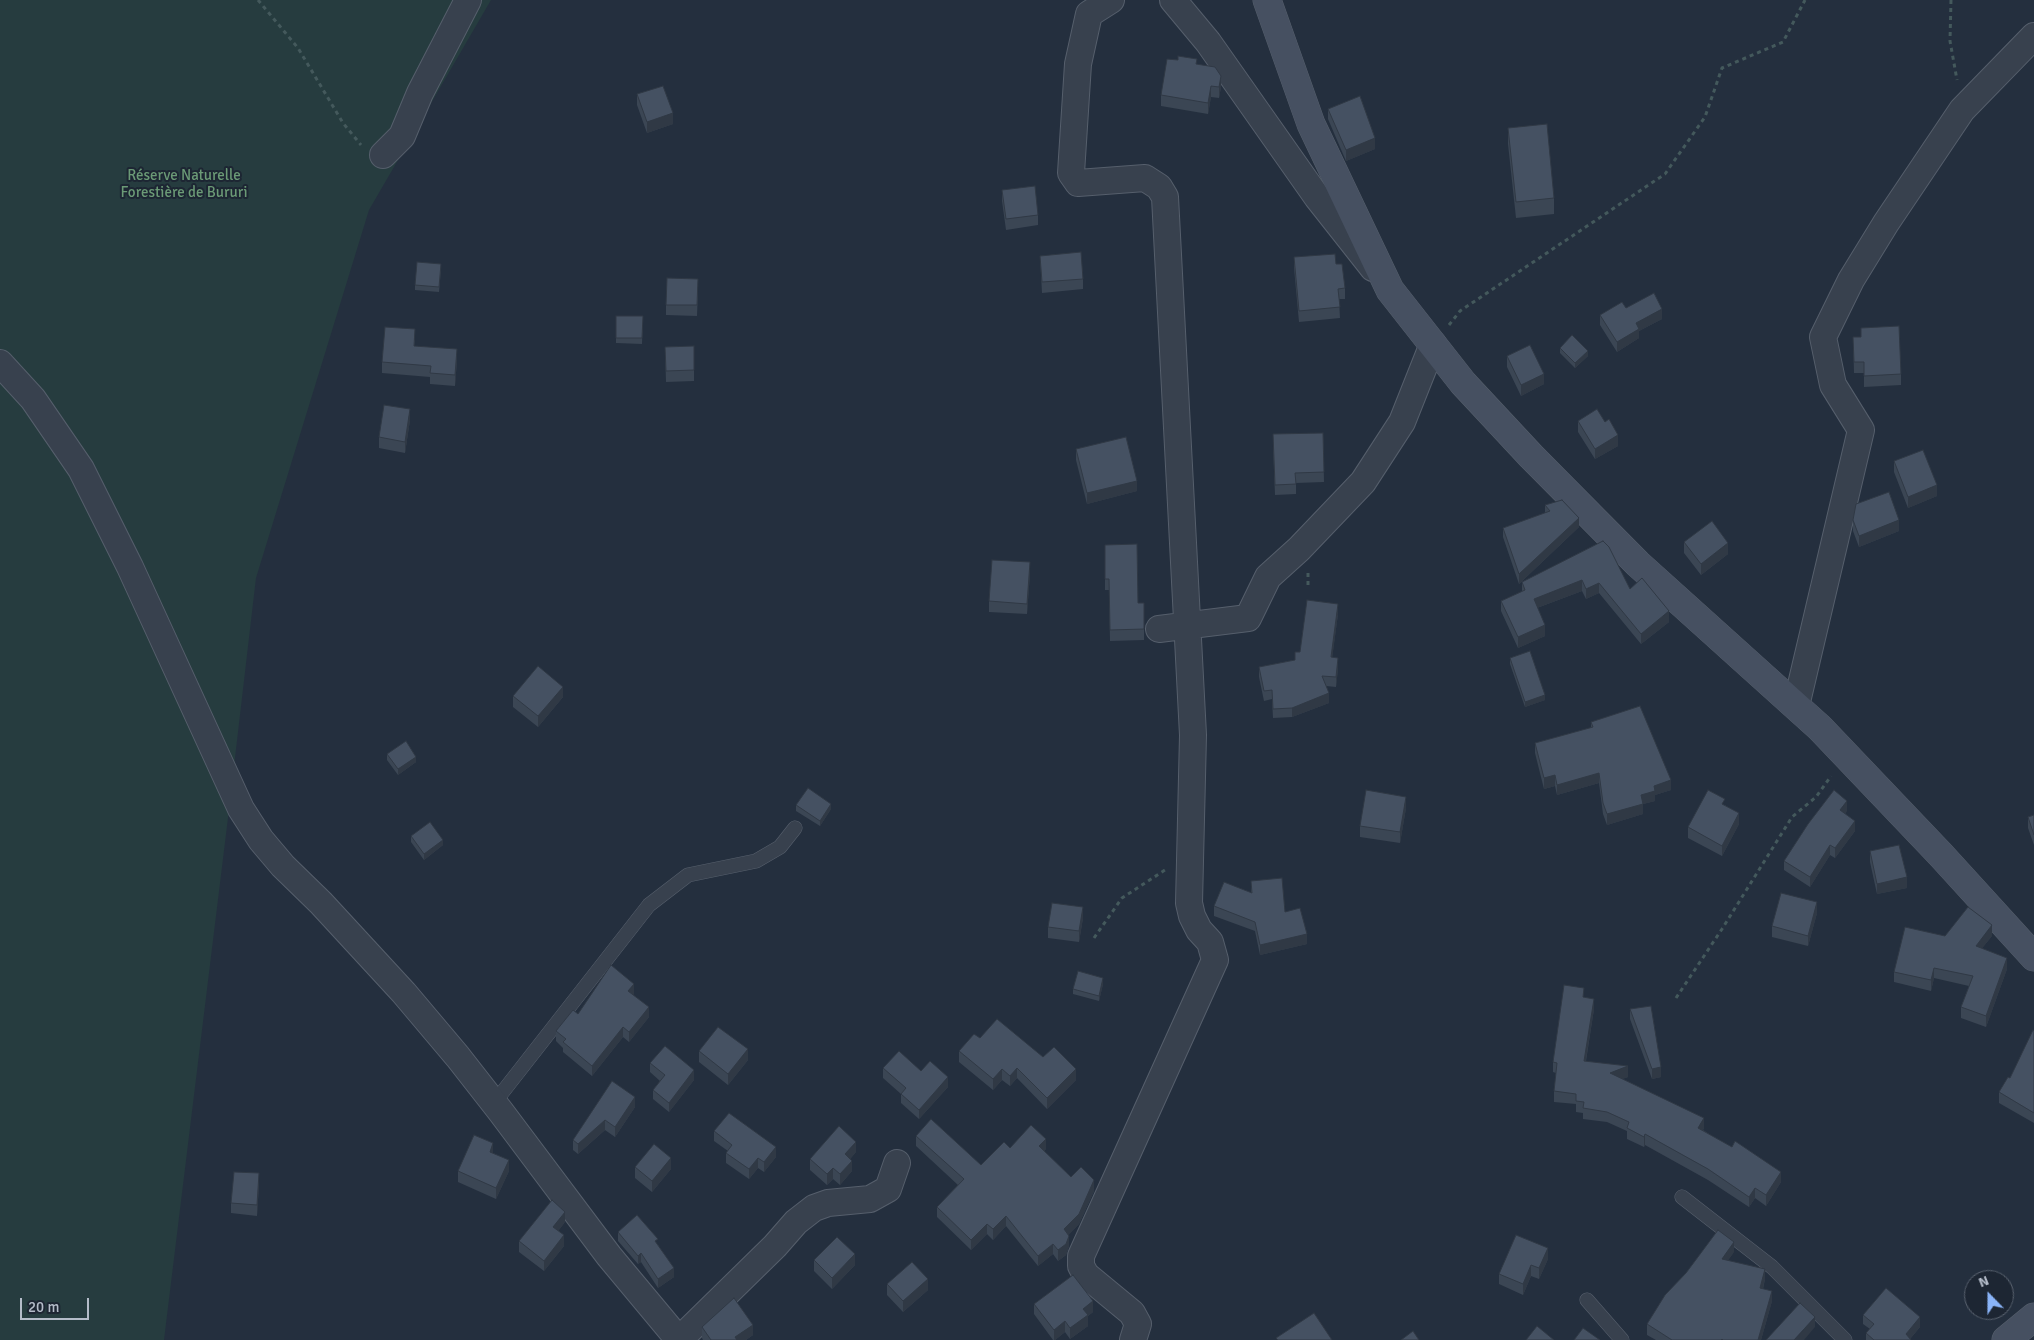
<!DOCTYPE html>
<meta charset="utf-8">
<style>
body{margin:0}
#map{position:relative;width:2034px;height:1340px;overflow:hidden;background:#242f3e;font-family:Signika,sans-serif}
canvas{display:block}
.north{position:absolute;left:1964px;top:1270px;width:50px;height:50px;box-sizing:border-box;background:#1d2633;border:1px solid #59626f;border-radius:50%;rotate:338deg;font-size:14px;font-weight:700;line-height:20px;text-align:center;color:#b4bcc9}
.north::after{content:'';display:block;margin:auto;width:18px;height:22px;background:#8ab4f8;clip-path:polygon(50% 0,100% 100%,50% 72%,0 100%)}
.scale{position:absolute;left:20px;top:1298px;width:69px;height:22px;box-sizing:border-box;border:2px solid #b4bcc9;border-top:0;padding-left:6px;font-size:15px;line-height:18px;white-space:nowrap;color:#b4bcc9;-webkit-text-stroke:4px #1d2633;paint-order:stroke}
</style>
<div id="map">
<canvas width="2034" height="1340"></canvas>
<div class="north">N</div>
<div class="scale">20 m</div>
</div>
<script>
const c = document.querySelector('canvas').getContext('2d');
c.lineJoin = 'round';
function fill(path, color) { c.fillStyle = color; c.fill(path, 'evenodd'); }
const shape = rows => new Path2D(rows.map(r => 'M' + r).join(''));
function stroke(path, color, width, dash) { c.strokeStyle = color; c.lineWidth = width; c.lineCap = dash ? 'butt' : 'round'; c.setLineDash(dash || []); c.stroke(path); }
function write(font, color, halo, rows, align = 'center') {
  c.font = font + ' Signika,sans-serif'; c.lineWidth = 4; c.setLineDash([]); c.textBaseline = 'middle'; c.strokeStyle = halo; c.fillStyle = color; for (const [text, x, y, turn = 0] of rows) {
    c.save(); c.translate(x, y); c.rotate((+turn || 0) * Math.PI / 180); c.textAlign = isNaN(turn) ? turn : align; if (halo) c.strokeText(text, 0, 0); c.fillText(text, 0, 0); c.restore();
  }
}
fill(shape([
 [0,0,491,0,369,210,256,578,228,818,164,1340,0,1340]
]), '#263c3f');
const lane = shape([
 [494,1103,649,905,688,875,756,861,780,847,795,828],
 [1682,1197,1772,1267,1845,1340],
 [1587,1300,1622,1340]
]);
const street = shape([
 [1111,0,1089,14,1078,64,1071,173,1078,183,1145,178,1159,187,1165,197,1193,735,1189,903,1192,916,1199,930,1210,942,1215,960,1081,1256,1081,1266,1086,1275,1132,1313,1138,1324,1133,1340],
 [1173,0,1208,42,1317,197,1373,268],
 [383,155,402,136,420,93,468,0],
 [0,363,33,399,81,469,130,567,241,809,261,840,283,866,321,903,404,993,458,1057,501,1112,609,1256,679,1340],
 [1159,629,1248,618,1268,577,1299,549,1363,482,1402,422,1433,344],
 [1796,706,1861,430,1833,385,1823,337,1851,280,1886,223,1962,110,2034,36],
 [679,1340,775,1246,796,1222,814,1208,828,1203,870,1199,888,1189,897,1163]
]);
const secondary = shape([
 [1267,0,1311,124,1390,290,1463,383,1531,456,1638,564,1820,728,1941,855,2034,957],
 [2006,1340,2034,1317]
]);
stroke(lane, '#565f6c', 15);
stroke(street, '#565f6c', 28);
stroke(secondary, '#565f6c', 29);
stroke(shape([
 [258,0,298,48,343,123,361,145],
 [1951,0,1950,41,1957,80],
 [1449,325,1460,311,1665,174,1705,117,1722,68,1783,42,1805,0],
 [1308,573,1308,589],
 [1094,938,1122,898,1165,870],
 [1676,998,1722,929,1792,817,1816,797,1831,776]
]), '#44595c', 3, [4, 4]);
stroke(lane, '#38414e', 14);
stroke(street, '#38414e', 26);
stroke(secondary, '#465061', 28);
fill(shape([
 [1197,64,1221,87,1219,98,1211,97,1208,114,1161,106,1161,95],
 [637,94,673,124,647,133,637,105],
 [1328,109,1375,149,1346,161,1328,119],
 [1508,128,1554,198,1554,214,1516,218,1508,144],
 [1002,190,1038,215,1038,225,1006,230,1002,201],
 [1040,256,1083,279,1083,289,1042,293],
 [1294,257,1336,264,1345,288,1345,299,1339,299,1340,318,1299,322,1294,268],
 [441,269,439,292,415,290,415,285],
 [698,290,697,316,666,315,666,305],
 [1626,308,1662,319,1639,331,1639,338,1617,352,1600,325,1600,315],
 [616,316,643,316,642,344,616,343],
 [1861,328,1901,374,1901,385,1864,387,1864,373,1854,373,1853,337,1861,337],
 [415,340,414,346,457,360,455,386,430,384,430,377,382,373,382,362],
 [694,346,694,381,666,382,665,347],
 [1560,348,1588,356,1575,368,1560,353],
 [1507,356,1544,384,1521,396,1507,367],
 [410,420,405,453,379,448,379,437],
 [1578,421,1605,422,1618,446,1595,459,1578,432],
 [1323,433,1324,482,1296,483,1296,494,1275,495,1273,445],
 [1076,449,1137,491,1087,504,1076,460],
 [1894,461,1937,496,1908,508,1894,472],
 [1545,505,1579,527,1519,584,1503,537,1503,528,1545,513],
 [1853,520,1899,531,1859,547,1853,531],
 [1603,541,1630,589,1669,622,1641,644,1599,593,1586,599,1582,591,1537,608,1545,636,1518,648,1501,611,1501,601,1522,592,1522,582],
 [1684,542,1728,554,1701,575,1684,553],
 [1105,545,1138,603,1144,603,1144,640,1110,641,1109,590,1105,590],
 [1030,573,1027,614,989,612,989,601],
 [1338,614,1332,658,1338,668,1336,687,1326,686,1329,703,1292,717,1273,718,1272,699,1264,701,1259,677,1259,667,1295,660,1300,652],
 [1510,658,1545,700,1525,707,1510,664],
 [513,696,563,697,538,727,513,707],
 [1591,722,1671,790,1655,795,1655,801,1643,804,1643,814,1607,825,1603,814,1599,783,1557,795,1555,786,1544,789,1535,753,1535,743,1591,728],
 [387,754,416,762,398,775,387,760],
 [796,805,831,809,820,826,796,811],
 [1725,805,1739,824,1722,856,1688,838,1688,827],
 [1406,808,1400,843,1360,837,1360,826],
 [1847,811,1845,814,1855,831,1835,858,1830,855,1810,887,1784,870,1784,861],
 [2034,815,2034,845,2028,828,2028,817],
 [411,836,443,845,424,860,411,842],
 [1870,851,1907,888,1877,894,1870,862],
 [1251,881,1285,912,1307,944,1260,955,1255,931,1214,916,1214,906,1251,893],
 [1817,913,1808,946,1772,937,1772,926],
 [1083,918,1079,942,1048,938,1048,927],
 [1992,936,1982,948,2007,969,1986,1027,1961,1018,1961,1007,1969,986,1934,978,1931,991,1894,982,1894,972],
 [1103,984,1099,1001,1073,994,1073,989],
 [634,994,633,995,649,1017,629,1042,623,1037,592,1076,563,1052,563,1048,556,1041,556,1031,578,1014],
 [1584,997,1594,1009,1586,1061,1628,1077,1622,1079,1704,1128,1703,1130,1781,1182,1766,1206,1755,1198,1749,1207,1708,1180,1645,1145,1644,1147,1627,1139,1627,1131,1607,1122,1583,1119,1583,1113,1576,1112,1576,1104,1554,1102,1554,1091,1556,1073,1553,1072,1553,1062],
 [1630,1009,1661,1077,1652,1079,1630,1019],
 [2034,1031,2034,1123,1999,1103,1999,1092,2010,1078],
 [980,1038,1043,1057,1076,1080,1047,1109,1017,1078,1010,1086,1002,1080,993,1090,959,1062,959,1051],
 [699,1051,748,1060,728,1085,699,1062],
 [650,1063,694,1080,669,1112,653,1099,653,1090,660,1081,650,1072],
 [883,1068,921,1071,948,1087,919,1119,901,1103,901,1094,883,1078],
 [635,1097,635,1107,615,1137,605,1130,578,1154,573,1150,573,1140],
 [714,1131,776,1157,764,1172,758,1168,749,1179,726,1163,726,1153,728,1151,714,1141],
 [916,1136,981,1165,1046,1149,1044,1151,1071,1177,1094,1191,1079,1224,1068,1235,1069,1246,1066,1255,1058,1261,1053,1254,1038,1266,1006,1226,993,1240,987,1234,971,1250,937,1217,937,1207,958,1185,916,1146],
 [856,1152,850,1159,852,1171,840,1185,833,1179,827,1185,810,1170,810,1159],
 [493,1153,509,1171,496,1199,458,1182,458,1171],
 [635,1167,671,1169,652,1192,635,1178],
 [259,1184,257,1216,231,1213,231,1203],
 [565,1222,558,1231,564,1246,544,1271,519,1252,519,1241],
 [618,1232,658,1245,674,1277,658,1288,641,1262,638,1264,618,1241],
 [1734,1252,1728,1260,1765,1279,1763,1289,1772,1301,1761,1340,1656,1340,1647,1335,1647,1324],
 [1548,1259,1539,1279,1531,1276,1523,1295,1499,1284,1499,1274],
 [814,1260,855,1265,832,1289,814,1271],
 [887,1284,928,1290,903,1312,887,1295],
 [1034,1304,1093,1312,1088,1316,1088,1326,1070,1339,1065,1332,1055,1340,1053,1340,1034,1314],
 [1863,1315,1920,1327,1910,1339,1911,1340,1866,1340,1866,1333,1870,1329,1863,1324],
 [702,1327,753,1335,746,1340,703,1340,702,1338]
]), '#3b4654');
fill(shape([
 [1221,76,1221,87,1219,98,1219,87],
 [1211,86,1211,97,1208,114,1208,103],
 [673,113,673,124,647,133,647,122],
 [1375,138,1375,149,1346,161,1346,150],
 [1662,309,1662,319,1639,331,1639,338,1617,352,1617,342,1636,323],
 [457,349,457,360,455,386,455,375],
 [1588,351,1588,356,1575,368,1575,363],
 [1544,374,1544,384,1521,396,1521,385],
 [410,409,410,420,405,453,405,442],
 [1618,435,1618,446,1595,459,1595,449],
 [1137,481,1137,491,1087,504,1087,493],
 [1937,485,1937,496,1908,508,1908,497],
 [1579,518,1579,527,1519,584,1519,574],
 [1899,520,1899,531,1859,547,1859,536],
 [1728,543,1728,554,1701,575,1701,564],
 [1030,562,1030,573,1027,614,1027,604],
 [1582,580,1582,591,1534,609,1534,599],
 [1599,583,1599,593,1586,599,1586,589],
 [1338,604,1338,614,1331,667,1331,657],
 [1669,611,1669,622,1641,644,1641,634],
 [1545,625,1545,636,1518,648,1518,637],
 [1338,658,1338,668,1336,687,1336,677],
 [563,687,563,697,538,727,538,716],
 [1329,693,1329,703,1292,717,1292,708],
 [1545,695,1545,700,1525,707,1525,702],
 [416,757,416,762,398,775,398,769],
 [1599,773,1599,783,1557,795,1557,785],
 [1555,775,1555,786,1544,789,1544,778],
 [1671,780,1671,790,1655,795,1655,801,1643,804,1643,814,1607,825,1607,814,1641,795,1654,786],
 [1406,797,1406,808,1400,843,1400,832],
 [1847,801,1847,811,1840,820,1840,810],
 [831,804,831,809,820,826,820,821],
 [1739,813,1739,824,1722,856,1722,846],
 [1855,821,1855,831,1835,858,1835,848],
 [443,840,443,845,424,860,424,854],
 [1830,845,1830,855,1810,887,1810,877],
 [1907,877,1907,888,1877,894,1877,884],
 [1817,902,1817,913,1808,946,1808,936],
 [1083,907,1083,918,1079,942,1079,931],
 [1992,925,1992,936,1976,956,1976,946],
 [1307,934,1307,944,1260,955,1260,945],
 [2007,958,2007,969,1986,1027,1986,1016],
 [1934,968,1934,978,1931,991,1931,980],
 [1103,978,1103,984,1099,1001,1099,996],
 [634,984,634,994,628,1001,628,991],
 [1594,999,1594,1009,1584,1071,1584,1061],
 [649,1007,649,1017,629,1042,629,1032],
 [623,1027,623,1037,592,1076,592,1066],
 [748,1049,748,1060,728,1085,728,1074],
 [1628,1066,1628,1077,1610,1083,1610,1073],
 [1661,1067,1661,1077,1652,1079,1652,1069],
 [1017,1068,1017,1078,1010,1086,1010,1076],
 [1002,1069,1002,1080,993,1090,993,1079],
 [1076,1069,1076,1080,1047,1109,1047,1098],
 [694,1070,694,1080,669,1112,669,1103],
 [948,1077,948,1087,919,1119,919,1110],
 [635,1097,635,1107,615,1137,615,1127],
 [1704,1118,1704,1128,1698,1138,1698,1128],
 [605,1120,605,1130,578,1154,578,1144],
 [1645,1134,1645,1145,1644,1147,1644,1137],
 [1046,1139,1046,1149,1039,1157,1039,1146],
 [856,1142,856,1152,845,1165,845,1154],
 [493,1143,493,1154,490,1152],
 [776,1147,776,1157,764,1172,764,1162],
 [671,1158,671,1169,652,1192,652,1181],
 [758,1158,758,1168,749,1179,749,1169],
 [509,1160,509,1171,496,1199,496,1188],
 [852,1161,852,1171,840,1185,840,1174],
 [833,1168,833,1179,827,1185,827,1174],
 [1781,1172,1781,1182,1766,1206,1766,1195],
 [259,1173,259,1184,257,1216,257,1205],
 [1094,1180,1094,1191,1079,1224,1064,1240,1064,1229],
 [1755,1188,1755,1198,1749,1207,1749,1197],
 [565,1212,565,1222,553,1238,553,1227],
 [1006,1216,1006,1226,993,1240,993,1229],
 [987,1224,987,1234,971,1250,971,1240],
 [564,1235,564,1246,544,1271,544,1261],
 [1069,1236,1069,1246,1066,1255,1058,1261,1058,1250],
 [1734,1242,1734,1252,1722,1269,1722,1259],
 [1053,1244,1053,1254,1038,1266,1038,1256],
 [1548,1248,1548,1259,1539,1279,1539,1268],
 [641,1253,641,1262,638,1264,638,1256],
 [855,1254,855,1265,832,1289,832,1278],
 [1531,1265,1531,1276,1523,1295,1523,1284],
 [674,1268,674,1277,658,1288,658,1279],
 [1765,1269,1765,1279,1760,1299,1760,1288],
 [928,1279,928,1290,903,1312,903,1301],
 [1772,1291,1772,1301,1761,1340,1758,1340],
 [1093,1301,1093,1312,1088,1316,1088,1326,1070,1339,1070,1328,1083,1309],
 [1815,1317,1815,1327,1804,1340,1794,1340],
 [1920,1317,1920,1327,1909,1340,1906,1334],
 [1065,1321,1065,1332,1055,1340,1054,1340,1054,1330],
 [753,1325,753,1335,746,1340,735,1340,735,1337]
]), '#303945');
const building = shape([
 [1178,56,1197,59,1196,64,1215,67,1221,76,1219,87,1211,86,1208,103,1161,95,1167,59,1178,60,1178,56],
 [663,86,673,113,647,122,637,94,663,86],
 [1360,96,1375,138,1346,150,1328,109,1360,96],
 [1547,124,1554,198,1516,202,1508,128,1547,124],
 [1035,186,1038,215,1006,219,1002,190,1035,186],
 [1081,252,1083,279,1042,282,1040,256,1081,252],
 [1335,254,1336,264,1342,264,1345,288,1338,289,1340,307,1299,311,1294,257,1335,254],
 [417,262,441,264,439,287,415,285,417,262],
 [667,278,698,279,697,305,666,305,667,278],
 [1654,293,1662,309,1636,323,1639,329,1617,342,1600,315,1622,302,1626,308,1654,293],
 [616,316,643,316,642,338,616,338,616,316],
 [1899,326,1901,374,1864,376,1864,362,1854,362,1853,337,1861,337,1861,328,1899,326],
 [385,327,415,329,414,346,457,349,455,375,430,373,431,366,382,362,385,327],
 [1572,335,1588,351,1575,363,1560,348,1572,335],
 [1530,345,1544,374,1521,385,1507,356,1530,345],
 [694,346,694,370,666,371,665,347,694,346],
 [384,405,410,409,405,442,379,437,384,405],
 [1597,409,1605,422,1609,419,1618,435,1595,449,1578,421,1597,409],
 [1323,433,1324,472,1295,473,1296,484,1275,485,1273,434,1323,433],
 [1126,437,1137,481,1087,493,1076,449,1126,437],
 [1923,450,1937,485,1908,497,1894,461,1923,450],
 [1889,492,1899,520,1859,536,1853,520,1856,504,1889,492],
 [1562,500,1579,518,1519,574,1503,528,1550,511,1545,505,1562,500],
 [1712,521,1728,543,1701,564,1684,542,1712,521],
 [1603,541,1609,547,1630,589,1642,578,1669,611,1641,634,1599,583,1586,589,1582,580,1534,599,1545,625,1518,637,1501,601,1525,590,1522,582,1603,541],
 [1137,544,1138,603,1144,603,1144,629,1110,630,1109,579,1105,579,1105,545,1137,544],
 [992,560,1030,562,1027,604,989,601,992,560],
 [1307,600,1338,604,1331,657,1338,658,1336,677,1322,676,1329,693,1292,708,1273,709,1272,690,1264,691,1259,667,1295,660,1295,652,1300,652,1307,600],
 [1530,651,1545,695,1525,702,1510,658,1530,651],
 [538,666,563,687,538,716,513,696,538,666],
 [1640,706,1671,780,1654,786,1655,791,1641,795,1643,804,1607,814,1603,803,1599,773,1557,785,1555,775,1544,778,1535,743,1593,727,1591,722,1640,706],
 [406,741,416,757,398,769,387,754,406,741],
 [808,788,831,804,820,821,796,805,808,788],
 [1366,790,1406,797,1400,832,1360,826,1366,790],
 [1708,790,1725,799,1722,804,1739,813,1722,846,1688,827,1708,790],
 [1834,790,1847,801,1840,810,1855,821,1835,848,1830,845,1810,877,1784,861,1808,824,1834,790],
 [2034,815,2034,835,2028,817,2034,815],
 [430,822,443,840,424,854,411,836,430,822],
 [1899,845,1907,877,1877,884,1870,851,1899,845],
 [1282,878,1285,912,1300,908,1307,934,1260,945,1255,922,1214,906,1224,882,1252,893,1251,881,1282,878],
 [1781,893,1817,902,1808,936,1772,926,1781,893],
 [1052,903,1083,907,1079,931,1048,927,1052,903],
 [1968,907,1992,925,1976,946,2007,958,1986,1016,1961,1007,1973,976,1934,968,1931,980,1894,972,1905,927,1945,936,1968,907],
 [611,965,634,984,628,991,649,1007,629,1032,623,1027,592,1066,563,1042,566,1039,556,1031,573,1010,578,1014,611,965],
 [1078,971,1103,978,1099,996,1073,989,1078,971],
 [1564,985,1584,988,1583,997,1594,999,1584,1061,1628,1066,1610,1073,1704,1118,1698,1128,1732,1147,1735,1141,1781,1172,1766,1195,1755,1188,1749,1197,1708,1169,1645,1134,1644,1137,1627,1128,1629,1122,1607,1112,1583,1108,1584,1102,1576,1101,1576,1094,1554,1091,1557,1063,1553,1062,1564,985],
 [1651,1006,1661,1067,1652,1069,1630,1009,1651,1006],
 [997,1019,1043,1057,1054,1047,1076,1069,1047,1098,1017,1068,1010,1076,1002,1069,993,1079,959,1051,974,1034,980,1038,997,1019],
 [718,1027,748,1049,728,1074,699,1051,718,1027],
 [2033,1030,2034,1031,2034,1113,1999,1092,2008,1077,2010,1078,2033,1030],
 [665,1046,694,1070,669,1103,653,1090,665,1075,650,1063,665,1046],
 [899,1051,921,1071,930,1061,948,1077,919,1110,901,1094,906,1088,883,1068,899,1051],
 [612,1081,635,1097,615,1127,605,1120,578,1144,573,1140,612,1081],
 [729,1113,776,1147,764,1162,758,1158,749,1169,726,1153,732,1145,714,1131,729,1113],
 [931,1119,981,1165,1004,1142,1010,1148,1031,1125,1046,1139,1039,1146,1071,1177,1081,1167,1094,1180,1079,1214,1064,1229,1069,1236,1066,1244,1058,1250,1053,1244,1038,1256,1006,1216,993,1229,987,1224,971,1240,937,1207,964,1179,916,1136,931,1119],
 [839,1126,856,1142,845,1154,852,1161,840,1174,833,1168,827,1174,810,1159,839,1126],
 [474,1135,493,1143,490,1152,509,1160,496,1188,458,1171,474,1135],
 [654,1144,671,1158,652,1181,635,1167,654,1144],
 [234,1172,259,1173,257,1205,231,1203,234,1172],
 [552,1200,565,1212,553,1227,564,1235,544,1261,519,1241,552,1200],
 [637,1215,658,1239,655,1241,674,1268,658,1279,641,1253,638,1256,618,1232,637,1215],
 [1718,1230,1734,1242,1722,1259,1765,1269,1760,1288,1772,1291,1758,1340,1723,1340,1722,1339,1721,1340,1672,1340,1647,1324,1665,1295,1686,1273,1718,1230],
 [1516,1235,1548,1248,1539,1268,1531,1265,1523,1284,1499,1274,1516,1235],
 [837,1237,855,1254,832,1278,814,1260,837,1237],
 [912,1262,928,1279,903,1301,887,1284,912,1262],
 [1073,1275,1093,1301,1083,1309,1088,1315,1070,1328,1065,1321,1054,1330,1034,1304,1073,1275],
 [1886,1288,1920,1317,1906,1334,1911,1340,1874,1340,1866,1333,1874,1324,1863,1315,1886,1288],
 [734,1298,753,1325,735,1337,737,1340,711,1340,702,1327,734,1298],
 [1800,1303,1815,1317,1794,1340,1766,1340,1800,1303],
 [1314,1313,1332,1340,1278,1340,1276,1338,1314,1313],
 [1537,1326,1554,1340,1526,1340,1537,1326],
 [1583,1328,1600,1340,1574,1340,1583,1328],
 [1413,1331,1419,1340,1401,1340,1413,1331]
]);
fill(building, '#455162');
stroke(building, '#303945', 1);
write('15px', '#6b9a76', '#1d2633', [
 ["Réserve Naturelle",184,176],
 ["Forestière de Bururi",184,193]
]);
</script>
